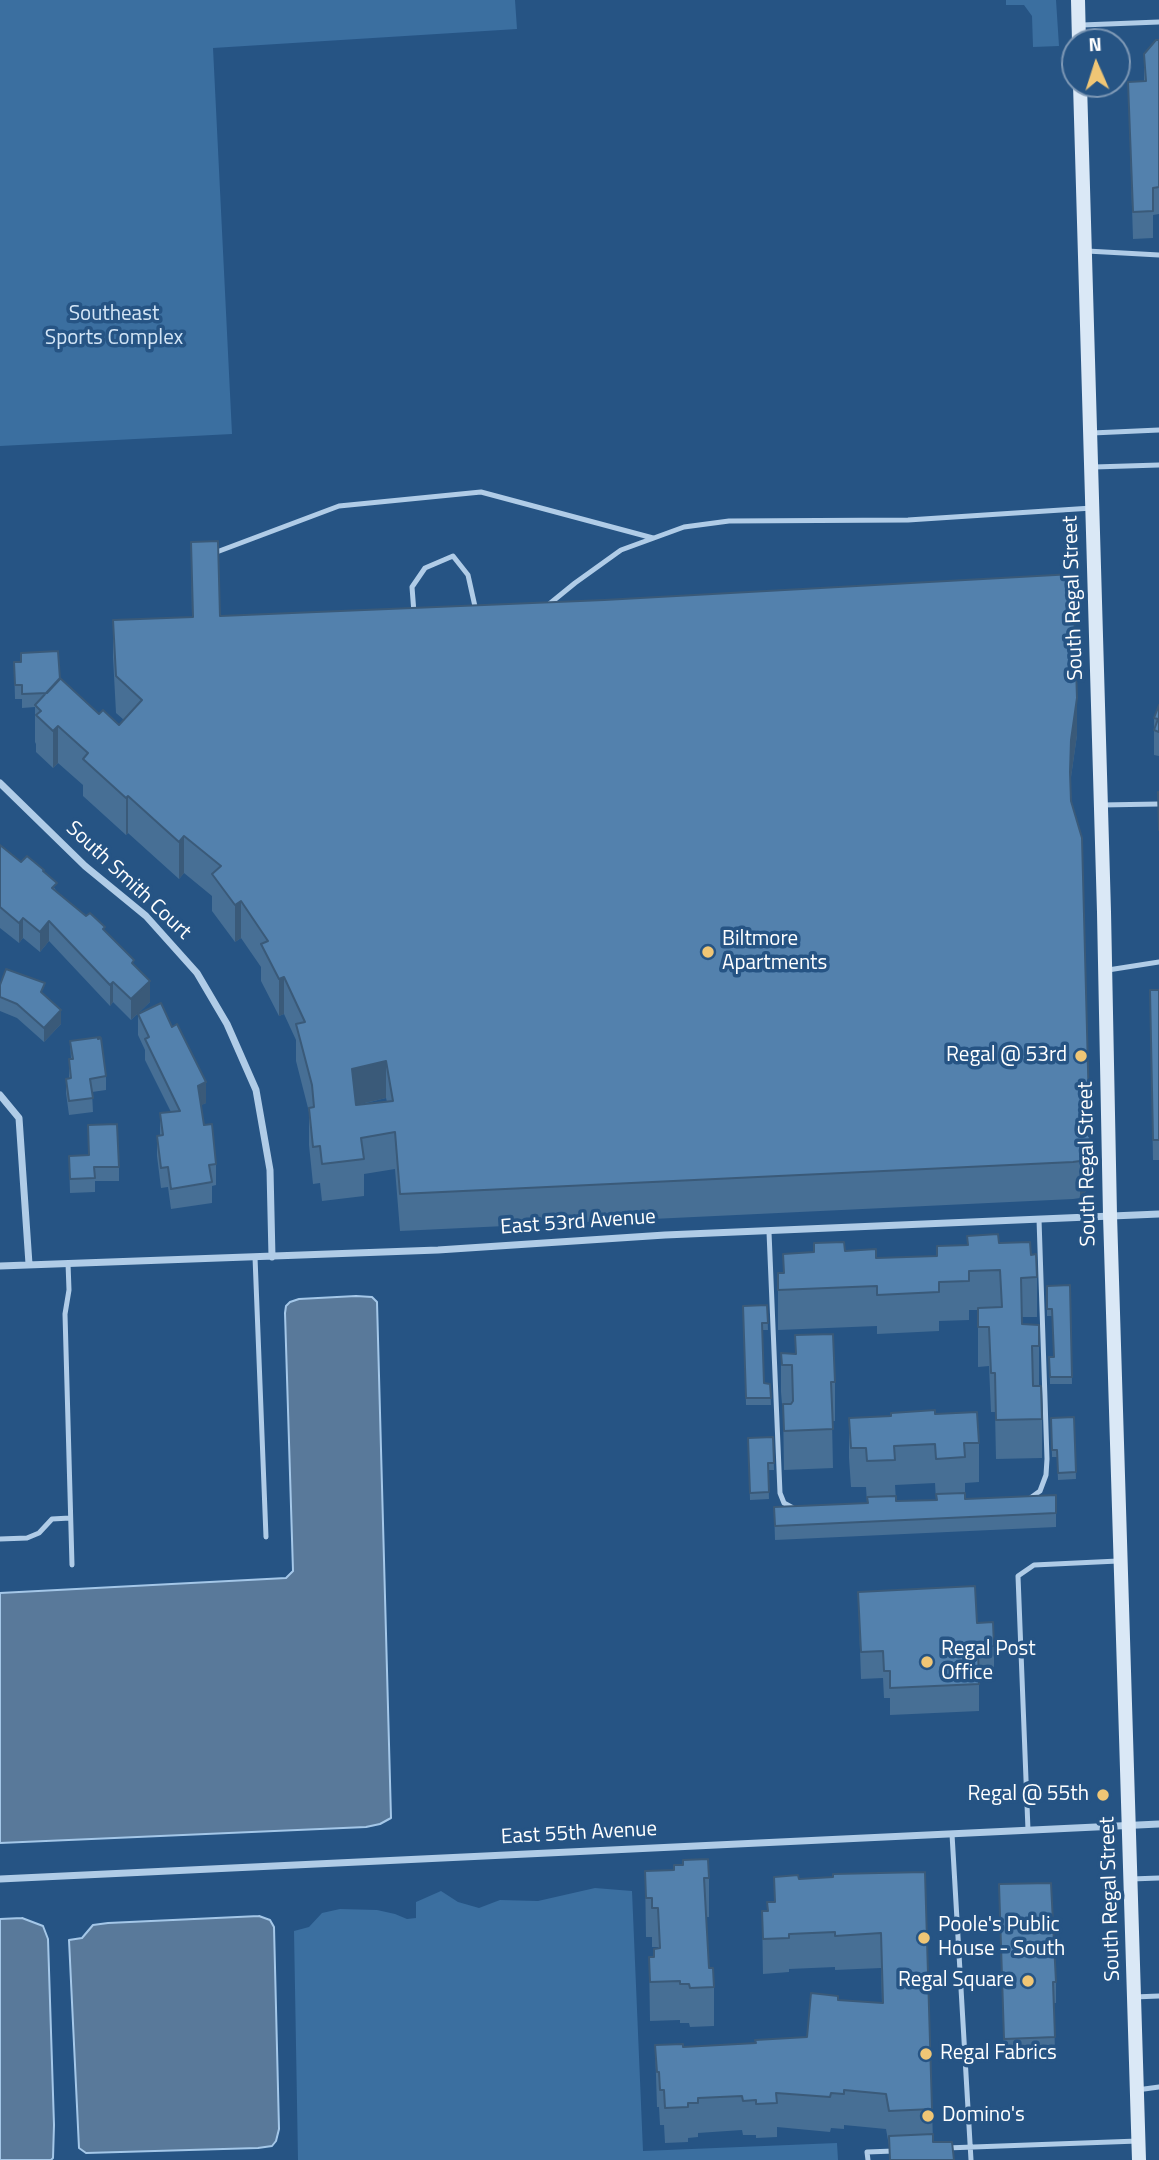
<!DOCTYPE html>
<style>
body{margin:0}
#map{position:relative;width:1159px;height:2160px;overflow:hidden;background:#265484;font-family:"Titillium Web",sans-serif}
canvas{display:block}
.north{position:absolute;left:1061px;top:28px;width:70px;height:70px;box-sizing:border-box;background:#265484;border:2px solid #7d98b5;border-radius:50%;rotate:357deg;font-size:19px;font-weight:700;line-height:28px;text-align:center;color:#fff}
.north::after{content:'';display:block;margin:auto;width:24px;height:32px;background:#f0c675;clip-path:polygon(50% 0,100% 100%,50% 72%,0 100%)}
</style>
<div id="map">
<canvas width="1159" height="2160"></canvas>
<div class="north">N</div>
</div>
<script>
const c = document.querySelector('canvas').getContext('2d');
c.lineJoin = 'round';
function fill(path, color) { c.fillStyle = color; c.fill(path, 'evenodd'); }
const shape = rows => new Path2D(rows.map(r => 'M' + r).join(''));
function stroke(path, color, width, dash) { c.strokeStyle = color; c.lineWidth = width; c.lineCap = dash ? 'butt' : 'round'; c.setLineDash(dash || []); c.stroke(path); }
function write(font, color, halo, rows, align = 'center') {
  c.font = font + ' "Titillium Web",sans-serif'; c.lineWidth = 7; c.setLineDash([]); c.textBaseline = 'middle'; c.strokeStyle = halo; c.fillStyle = color; for (const [text, x, y, turn = 0] of rows) {
    c.save(); c.translate(x, y); c.rotate((+turn || 0) * Math.PI / 180); c.textAlign = isNaN(turn) ? turn : align; if (halo) c.strokeText(text, 0, 0); c.fillText(text, 0, 0); c.restore();
  }
}
fill(shape([
 [0,0,515,0,517,29,213,48,232,434,0,446],
 [1006,0,1056,0,1059,46,1033,47,1032,16,1024,5,1006,5],
 [595,1888,632,1891,643,2151,837,2143,838,2160,298,2160,294,1931,309,1927,322,1913,340,1909,377,1910,395,1914,407,1919,416,1918,416,1902,441,1891,458,1902,479,1908,500,1900,538,1901]
]), '#3b6fa0');
const water = shape([
 [356,1296,372,1297,377,1302,391,1818,380,1824,366,1827,0,1843,0,1593,286,1578,293,1571,285,1313,286,1306,290,1302,299,1299,356,1296],
 [259,1916,270,1920,274,1927,279,2129,276,2141,272,2146,258,2148,86,2153,79,2148,69,1940,82,1938,93,1925,108,1923,259,1916],
 [22,1918,43,1926,48,1939,54,2125,53,2158,51,2160,0,2160,0,1919,22,1918]
]);
fill(water, '#59799a');
stroke(water, '#a4c7e8', 2);
stroke(shape([
 [1082,25,1159,22],
 [1087,251,1159,255],
 [1092,433,1159,430],
 [1094,467,1159,465],
 [214,553,339,506,481,492,653,538],
 [548,605,575,583,621,550,684,527,729,521,908,520,1092,508],
 [414,613,412,587,425,568,453,556,468,575,476,611],
 [1101,805,1159,804],
 [1108,970,1159,962],
 [769,1232,780,1493,784,1503,795,1509],
 [255,1257,266,1537],
 [68,1263,69,1290,65,1314,72,1565],
 [1029,1499,1040,1491,1046,1475,1047,1459,1039,1219],
 [0,1539,27,1538,39,1533,52,1519,70,1518],
 [1028,1830,1018,1576,1034,1565,1118,1561],
 [952,1834,971,2160],
 [1131,1879,1159,1878],
 [1134,1997,1159,1996],
 [1137,2090,1159,2087],
 [946,2148,1138,2141],
 [868,2160,867,2152,894,2151]
]), '#b0cce7', 5);
stroke(shape([
 [0,783,85,866,146,916,197,973,227,1024,256,1090,270,1170,272,1257],
 [0,1095,19,1118,29,1264],
 [0,1266,438,1250,665,1235,1159,1214],
 [0,1879,1159,1824]
]), '#b0cce7', 7);
stroke(shape([
 [1078,0,1079,42],
 [1080,84,1104,912,1110,1215,1139,2160]
]), '#dae8f6', 14);
fill(shape([
 [1159,40,1159,214,1153,215,1153,238,1133,239,1128,82,1144,81,1144,54],
 [191,542,220,616,1077,735,1071,777,1070,788,1090,1182,1088,1189,1080,1198,1073,1199,400,1231,395,1169,364,1174,364,1196,322,1201,320,1183,313,1184,309,1145,309,1112,296,1061,296,1040,284,1014,279,1016,261,981,261,967,241,938,235,942,212,911,212,896,184,873,179,879,128,833,126,835,83,796,83,785,58,763,53,768,36,752,36,744,35,742,35,707,22,708,22,699,15,699,14,662,60,679,99,714,119,725,124,720,116,713,113,657,113,620,192,617],
 [386,1098,387,1102,358,1105],
 [1159,705,1159,756,1154,755,1154,718],
 [0,845,21,862,44,872,57,892,105,931,134,966,150,1002,131,1020,113,1002,110,1006,49,941,40,952,23,938,19,943,0,928],
 [0,985,45,995,61,1024,44,1042,17,1018,0,1011],
 [1150,990,1159,990,1159,1160,1153,1160],
 [138,1014,206,1103,201,1105,204,1125,216,1164,216,1185,212,1186,212,1203,171,1209,168,1187,161,1188,157,1156,157,1136,160,1135,160,1113,171,1112,145,1060,145,1050,138,1035],
 [70,1041,106,1076,106,1090,92,1092,93,1112,69,1115,66,1093,66,1079,69,1078,69,1059,71,1059],
 [69,1156,119,1167,119,1181,95,1181,95,1192,70,1193],
 [999,1243,1031,1255,1037,1277,1037,1317,1022,1317,1022,1324,1039,1346,1039,1385,1033,1385,1042,1419,1042,1458,996,1459,995,1412,991,1412,989,1366,978,1367,978,1310,969,1310,969,1320,939,1321,939,1331,877,1334,877,1326,778,1330,778,1273,783,1273,783,1254,845,1251,876,1258,937,1256],
 [1070,1285,1072,1384,1050,1384,1049,1357,1054,1357,1052,1316,1047,1316,1047,1286],
 [767,1305,768,1330,762,1330,764,1383,770,1384,771,1405,746,1405,743,1306],
 [781,1353,835,1382,835,1421,832,1421,833,1468,784,1470,783,1404,782,1404,781,1392],
 [935,1414,979,1443,979,1482,965,1483,965,1499,1056,1495,1056,1527,775,1540,774,1507,867,1503,866,1487,851,1487,849,1458,849,1418],
 [935,1483,936,1500,896,1501,895,1485],
 [1074,1417,1076,1479,1058,1480,1057,1457,1052,1457,1051,1418],
 [773,1437,774,1470,768,1470,769,1499,750,1500,748,1438],
 [858,1592,977,1623,994,1646,994,1673,979,1674,979,1711,890,1715,890,1698,884,1698,883,1678,861,1679],
 [645,1871,709,1878,709,1917,706,1917,709,1968,714,1987,714,2026,690,2027,689,2023,680,2023,680,2020,650,2021,649,1957,654,1957,658,1948,658,1947,652,1947,652,1937,646,1937],
 [925,1872,933,2142,954,2160,889,2160,889,2146,886,2129,844,2125,844,2129,831,2128,830,2132,777,2127,777,2137,756,2138,756,2135,743,2135,742,2130,698,2133,698,2137,688,2138,688,2142,665,2143,664,2125,660,2125,659,2107,657,2107,655,2045,683,2047,755,2043,807,2037,838,2000,882,2003,881,1968,835,1970,835,1967,789,1969,789,1972,763,1974,762,1911,767,1911,774,1902,774,1877,799,1879],
 [999,1884,1056,1982,1056,2003,1054,2003,1055,2058,1004,2059]
]), '#476f95');
fill(shape([
 [1077,698,1077,735,1071,777,1070,809,1071,740],
 [58,726,58,763,53,768,53,731],
 [128,796,128,833,126,835,126,798],
 [184,836,184,873,179,879,179,842],
 [241,901,241,938,235,942,235,905],
 [23,918,23,938,19,943,19,923],
 [49,921,49,941,40,952,40,932],
 [284,977,284,1014,279,1016,279,979],
 [150,981,150,1002,131,1020,131,999],
 [113,982,113,1002,110,1006,110,985],
 [61,1010,61,1024,44,1042,44,1028],
 [386,1061,386,1098,352,1106,352,1069],
 [206,1082,206,1103,198,1107,198,1086],
 [1090,1145,1090,1182,1088,1189,1080,1198,1080,1161]
]), '#3a5a79');
const building = shape([
 [1156,40,1159,40,1159,187,1153,188,1153,211,1133,212,1128,82,1146,81,1144,54,1156,40],
 [218,541,220,616,604,600,1073,574,1077,698,1071,740,1070,772,1071,801,1082,838,1090,1145,1088,1152,1080,1161,1073,1162,400,1194,395,1132,361,1138,364,1159,322,1164,320,1146,313,1147,309,1108,314,1107,312,1085,296,1024,305,1022,284,977,279,979,261,944,268,941,241,901,235,905,212,874,221,866,184,836,179,842,128,796,126,798,83,759,88,753,58,726,53,731,36,715,41,711,35,705,60,678,99,714,103,710,119,725,142,700,116,676,113,620,193,617,191,542,218,541],
 [386,1061,393,1101,356,1105,352,1069,386,1061],
 [58,651,60,679,47,693,22,694,22,685,15,685,14,662,21,662,21,653,58,651],
 [1159,705,1159,732,1154,730,1158,719,1154,718,1159,705],
 [1158,792,1159,792,1159,830,1158,792],
 [0,845,21,862,27,856,44,870,43,871,57,883,52,888,86,916,90,913,105,927,103,929,134,960,132,963,150,981,131,999,113,982,110,985,49,921,40,932,23,918,19,923,0,907,0,845],
 [6,969,45,983,41,992,61,1010,44,1028,17,1004,0,997,0,985,6,969],
 [1150,990,1159,990,1159,1140,1153,1140,1150,990],
 [161,1003,172,1027,177,1024,206,1082,198,1086,204,1125,212,1124,216,1164,209,1165,212,1182,171,1189,168,1167,161,1168,157,1136,163,1135,160,1113,180,1111,145,1039,149,1037,138,1014,161,1003],
 [100,1037,98,1039,101,1038,106,1076,90,1079,93,1098,69,1101,66,1079,71,1078,69,1059,73,1059,70,1041,100,1037],
 [117,1124,119,1167,94,1167,95,1178,70,1179,69,1156,89,1155,88,1125,117,1124],
 [998,1234,999,1243,1030,1242,1031,1255,1036,1254,1037,1277,1021,1278,1022,1324,1039,1325,1039,1346,1032,1346,1033,1386,1041,1386,1042,1419,996,1420,995,1373,991,1373,989,1327,978,1327,978,1308,1002,1307,1000,1270,969,1271,969,1281,939,1282,939,1292,877,1295,877,1286,778,1290,778,1273,784,1273,783,1254,814,1252,814,1243,844,1242,845,1251,876,1249,876,1258,937,1256,937,1246,968,1245,967,1236,998,1234],
 [1070,1285,1072,1377,1050,1377,1049,1357,1054,1357,1052,1309,1047,1309,1047,1286,1070,1285],
 [767,1305,768,1323,762,1323,764,1383,770,1384,771,1398,746,1398,743,1306,767,1305],
 [833,1334,835,1382,831,1382,833,1429,784,1431,783,1404,791,1404,793,1401,792,1365,782,1365,781,1353,796,1354,795,1335,833,1334],
 [935,1410,935,1414,977,1412,979,1443,964,1443,965,1457,936,1459,935,1444,894,1446,895,1460,867,1461,866,1448,851,1448,849,1418,891,1416,891,1413,935,1410],
 [1074,1417,1076,1472,1058,1473,1057,1450,1052,1450,1051,1418,1074,1417],
 [773,1437,774,1463,768,1463,769,1492,750,1493,748,1438,773,1437],
 [965,1493,965,1499,1056,1495,1056,1513,775,1526,774,1507,868,1503,867,1497,896,1496,896,1501,937,1500,936,1494,965,1493],
 [975,1586,977,1623,993,1622,994,1646,978,1647,979,1684,890,1688,890,1671,884,1671,883,1651,861,1652,858,1592,975,1586],
 [708,1859,709,1878,704,1878,709,1968,713,1968,714,1987,690,1988,689,1984,680,1984,680,1981,650,1982,649,1957,654,1957,654,1949,660,1948,658,1908,652,1908,652,1898,646,1898,645,1871,674,1870,674,1865,683,1865,683,1860,708,1859],
 [925,1872,932,2109,889,2111,886,2094,844,2090,844,2094,831,2093,830,2097,776,2093,777,2103,756,2104,756,2100,743,2101,742,2096,698,2098,698,2103,688,2103,688,2107,665,2108,664,2090,660,2090,659,2072,657,2072,655,2045,683,2044,683,2047,756,2043,755,2040,807,2037,811,1993,838,1996,838,2000,883,2003,881,1933,835,1936,835,1932,789,1934,789,1938,763,1939,762,1911,768,1911,767,1902,775,1902,774,1877,798,1875,799,1879,833,1877,833,1874,925,1872],
 [1051,1883,1056,1982,1053,1982,1055,2037,1004,2039,999,1884,1051,1883],
 [933,2134,933,2142,952,2142,954,2160,890,2160,889,2136,933,2134]
]);
fill(building, '#5381ad');
stroke(building, '#3a5a79', 2);
for (const [x, y, r, color] of [
 [708,952,7,"#f0c675"],
 [1081,1056,7,"#f0c675"],
 [927,1662,7,"#f0c675"],
 [1103,1795,7,"#f0c675"],
 [924,1938,7,"#f0c675"],
 [1028,1981,7,"#f0c675"],
 [926,2054,7,"#f0c675"],
 [928,2116,7,"#f0c675"]
]) { const dot = new Path2D(); dot.arc(x, y, r, 0, 2 * Math.PI); c.fillStyle = color; c.fill(dot); stroke(dot, '#265484', 2.5); }
write('21px', '#d3e5f6', '#265484', [
 ["Southeast",114,315],
 ["Sports Complex",114,339]
]);
write('21px', '#fff', '#265484', [
 ["South Regal Street",1074,598,-92],
 ["South Smith Court",128,881,43],
 ["South Regal Street",1088,1164,-91],
 ["East 53rd Avenue",578,1223,-4],
 ["East 55th Avenue",579,1834,-3],
 ["South Regal Street",1111,1899,-92]
]);
write('21px', '#fff', '#265484', [
 ["Biltmore",722,940],
 ["Apartments",722,964],
 ["Regal @ 53rd",1067,1056,"right"],
 ["Regal Post",941,1650],
 ["Office",941,1674],
 ["Regal @ 55th",1089,1795,"right"],
 ["Poole's Public",938,1926],
 ["House - South",938,1950],
 ["Regal Square",1014,1981,"right"],
 ["Regal Fabrics",940,2054],
 ["Domino's",942,2116]
], 'left');
</script>
